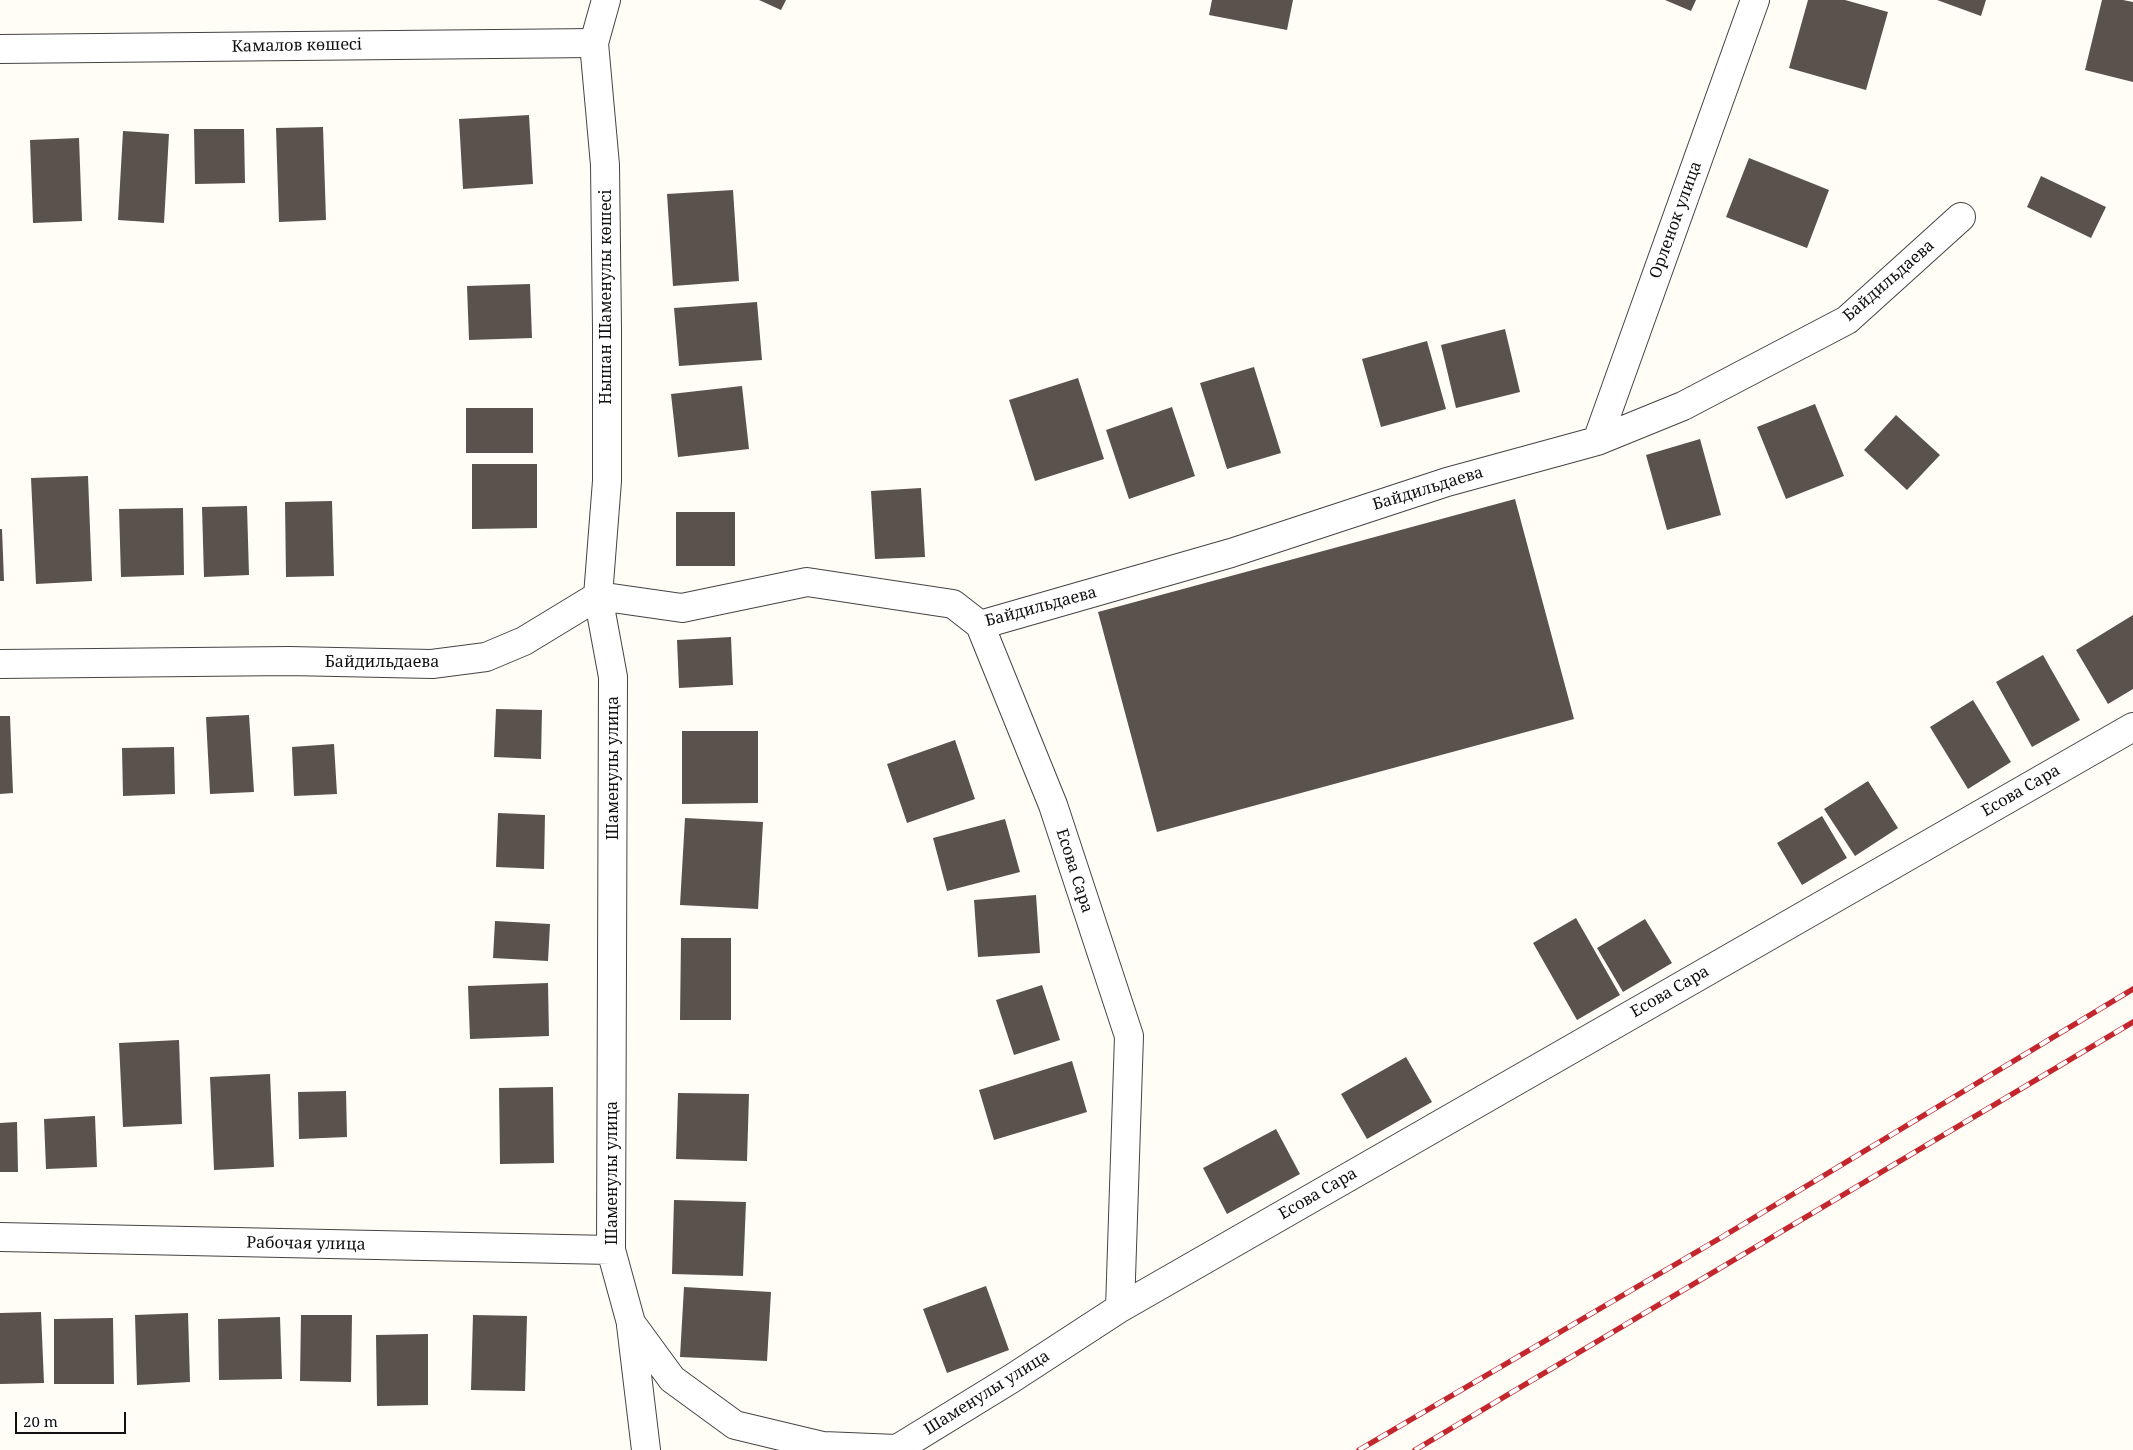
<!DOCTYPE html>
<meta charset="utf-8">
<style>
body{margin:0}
#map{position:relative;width:2133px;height:1450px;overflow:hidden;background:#fffdf5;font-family:"Noto Serif",serif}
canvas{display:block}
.scale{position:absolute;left:15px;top:1412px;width:111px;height:22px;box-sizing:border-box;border:2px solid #111;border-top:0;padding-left:6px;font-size:15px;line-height:18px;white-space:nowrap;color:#111;-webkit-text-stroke:4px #fff;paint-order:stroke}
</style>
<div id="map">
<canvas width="2133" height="1450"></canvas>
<div class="scale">20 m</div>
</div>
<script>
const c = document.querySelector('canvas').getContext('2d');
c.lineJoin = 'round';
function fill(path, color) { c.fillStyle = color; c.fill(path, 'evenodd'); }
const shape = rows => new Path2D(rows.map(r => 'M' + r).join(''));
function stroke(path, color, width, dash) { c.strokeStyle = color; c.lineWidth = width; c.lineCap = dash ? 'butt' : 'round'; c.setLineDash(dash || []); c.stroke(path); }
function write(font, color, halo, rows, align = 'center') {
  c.font = font + ' "Noto Serif",serif'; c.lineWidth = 5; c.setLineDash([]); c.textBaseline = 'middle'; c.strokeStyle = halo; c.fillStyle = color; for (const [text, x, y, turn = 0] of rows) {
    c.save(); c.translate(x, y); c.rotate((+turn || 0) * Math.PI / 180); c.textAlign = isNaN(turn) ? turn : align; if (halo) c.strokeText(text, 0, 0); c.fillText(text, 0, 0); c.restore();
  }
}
fill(shape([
 [759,0,786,0,781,10],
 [1212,0,1293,0,1287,30,1209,15],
 [1665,0,1696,0,1691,11],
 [1808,0,1845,0,1888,12,1866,90,1789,68],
 [1937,0,1986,0,1981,16],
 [2102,0,2123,0,2133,2,2133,82,2085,70],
 [529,115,533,184,463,189,459,119],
 [323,127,326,220,279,222,276,128],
 [194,129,244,129,245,183,195,184],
 [123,131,169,134,164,223,118,220],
 [79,138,82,221,33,223,30,140],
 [1749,158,1829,190,1807,248,1726,217],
 [2041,176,2106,207,2091,238,2027,207],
 [733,190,739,281,673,286,667,194],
 [530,284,532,338,469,340,467,286],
 [757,302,762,360,679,366,674,308],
 [1505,329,1520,392,1456,408,1441,345],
 [1427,341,1446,409,1381,427,1362,359],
 [1254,367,1281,453,1227,469,1200,383],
 [1078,378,1104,459,1035,481,1009,400],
 [742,386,749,449,678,457,671,394],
 [1815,404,1844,476,1786,499,1757,427],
 [1172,407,1195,476,1129,499,1106,430],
 [466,408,533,408,533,453,466,453],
 [1896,415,1940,455,1907,490,1864,450],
 [1700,439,1721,515,1667,530,1646,455],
 [472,464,537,464,537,528,472,529],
 [88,476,92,581,36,584,31,478],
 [921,488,925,557,875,559,871,491],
 [1515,499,1574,719,1157,832,1098,612],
 [332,501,334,576,286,577,285,502],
 [247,506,249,575,204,577,202,507],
 [183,508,184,575,121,577,119,509],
 [676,512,735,512,735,566,676,566],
 [0,529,2,529,4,581,0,581],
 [2133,615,2133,689,2108,704,2076,650],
 [731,637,733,685,679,688,677,640],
 [2043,655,2080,720,2032,747,1996,682],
 [1973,700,2011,762,1968,789,1930,727],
 [496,709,542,710,541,759,494,757],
 [249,715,254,792,210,794,206,717],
 [0,716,10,716,13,793,0,794],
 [682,731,758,731,758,803,682,804],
 [955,740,975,799,907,823,887,764],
 [334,744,337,794,294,796,292,747],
 [174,747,175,794,123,796,122,748],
 [1868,781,1898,828,1855,856,1824,809],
 [498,813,545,815,544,869,496,867],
 [1822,816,1847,858,1802,885,1777,843],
 [685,818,763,822,758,909,680,905],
 [1005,819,1020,872,947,891,933,838],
 [1036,895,1040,953,978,957,974,900],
 [1576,918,1620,995,1577,1020,1533,943],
 [1645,919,1672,963,1623,992,1597,948],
 [495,921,550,924,548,961,493,958],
 [681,938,731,938,731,1020,680,1020],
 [548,983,549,1036,470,1039,468,986],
 [1042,985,1060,1040,1014,1055,996,1000],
 [179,1040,182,1124,123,1127,119,1043],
 [1406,1057,1432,1102,1367,1139,1341,1094],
 [1072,1061,1087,1112,994,1140,979,1090],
 [270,1074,274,1167,214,1170,210,1077],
 [553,1087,554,1163,500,1164,499,1088],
 [346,1091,347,1137,299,1139,298,1092],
 [678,1093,749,1094,747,1161,676,1159],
 [95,1116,97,1167,46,1169,44,1119],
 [17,1122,18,1172,0,1172,0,1123],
 [1276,1129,1300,1174,1227,1214,1203,1168],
 [674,1200,746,1202,743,1276,672,1274],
 [986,1286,1009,1350,947,1373,923,1309],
 [684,1287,771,1292,767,1361,680,1357],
 [41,1312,44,1383,0,1384,0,1313],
 [188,1313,190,1382,137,1385,135,1315],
 [301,1315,352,1315,351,1382,300,1381],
 [473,1315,527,1316,525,1391,471,1390],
 [280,1317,282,1379,219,1380,218,1319],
 [113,1318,114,1384,54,1384,54,1319],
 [428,1334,428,1405,377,1406,376,1335]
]), '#5a524d');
const minor = shape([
 [0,49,594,43],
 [1597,441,1755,0],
 [980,625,1231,553,1447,482,1597,441,1683,406,1847,320,1961,217],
 [0,1237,611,1250],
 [1120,1308,1011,1379,897,1449,823,1446,735,1425,672,1379,631,1323,611,1250,613,677,598,596,682,608,807,582,953,604,980,625,1053,805,1129,1036,1120,1308,2133,727],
 [631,1325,646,1450]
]);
const tertiary = shape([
 [0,664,289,661,432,664,486,657,524,641,598,596,607,481,607,329,605,165,594,43,606,0]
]);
stroke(minor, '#444', 30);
stroke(tertiary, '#444', 30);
stroke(minor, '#fff', 28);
stroke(tertiary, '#fff', 28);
const rail = shape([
 [1359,1450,1722,1237,2133,989],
 [1415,1450,2133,1022]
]);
stroke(rail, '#c4262e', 5.5);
stroke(rail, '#fff', 4, [11]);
write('16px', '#111', '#fff', [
 ["Камалов көшесі",297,46,-1],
 ["Орленок улица",1676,220,-70],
 ["Байдильдаева",1889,281,-41],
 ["Нышан Шаменулы көшесі",606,297,-90],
 ["Байдильдаева",1428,489,-17],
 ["Байдильдаева",1041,607,-15],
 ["Байдильдаева",382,662],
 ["Шаменулы улица",613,768,-90],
 ["Есова Сара",2021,791,-30],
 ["Есова Сара",1074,871,72],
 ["Есова Сара",1670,992,-30],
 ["Шаменулы улица",612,1173,-90],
 ["Есова Сара",1318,1194,-30],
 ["Рабочая улица",306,1244,1],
 ["Шаменулы улица",987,1393,-32]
]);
</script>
